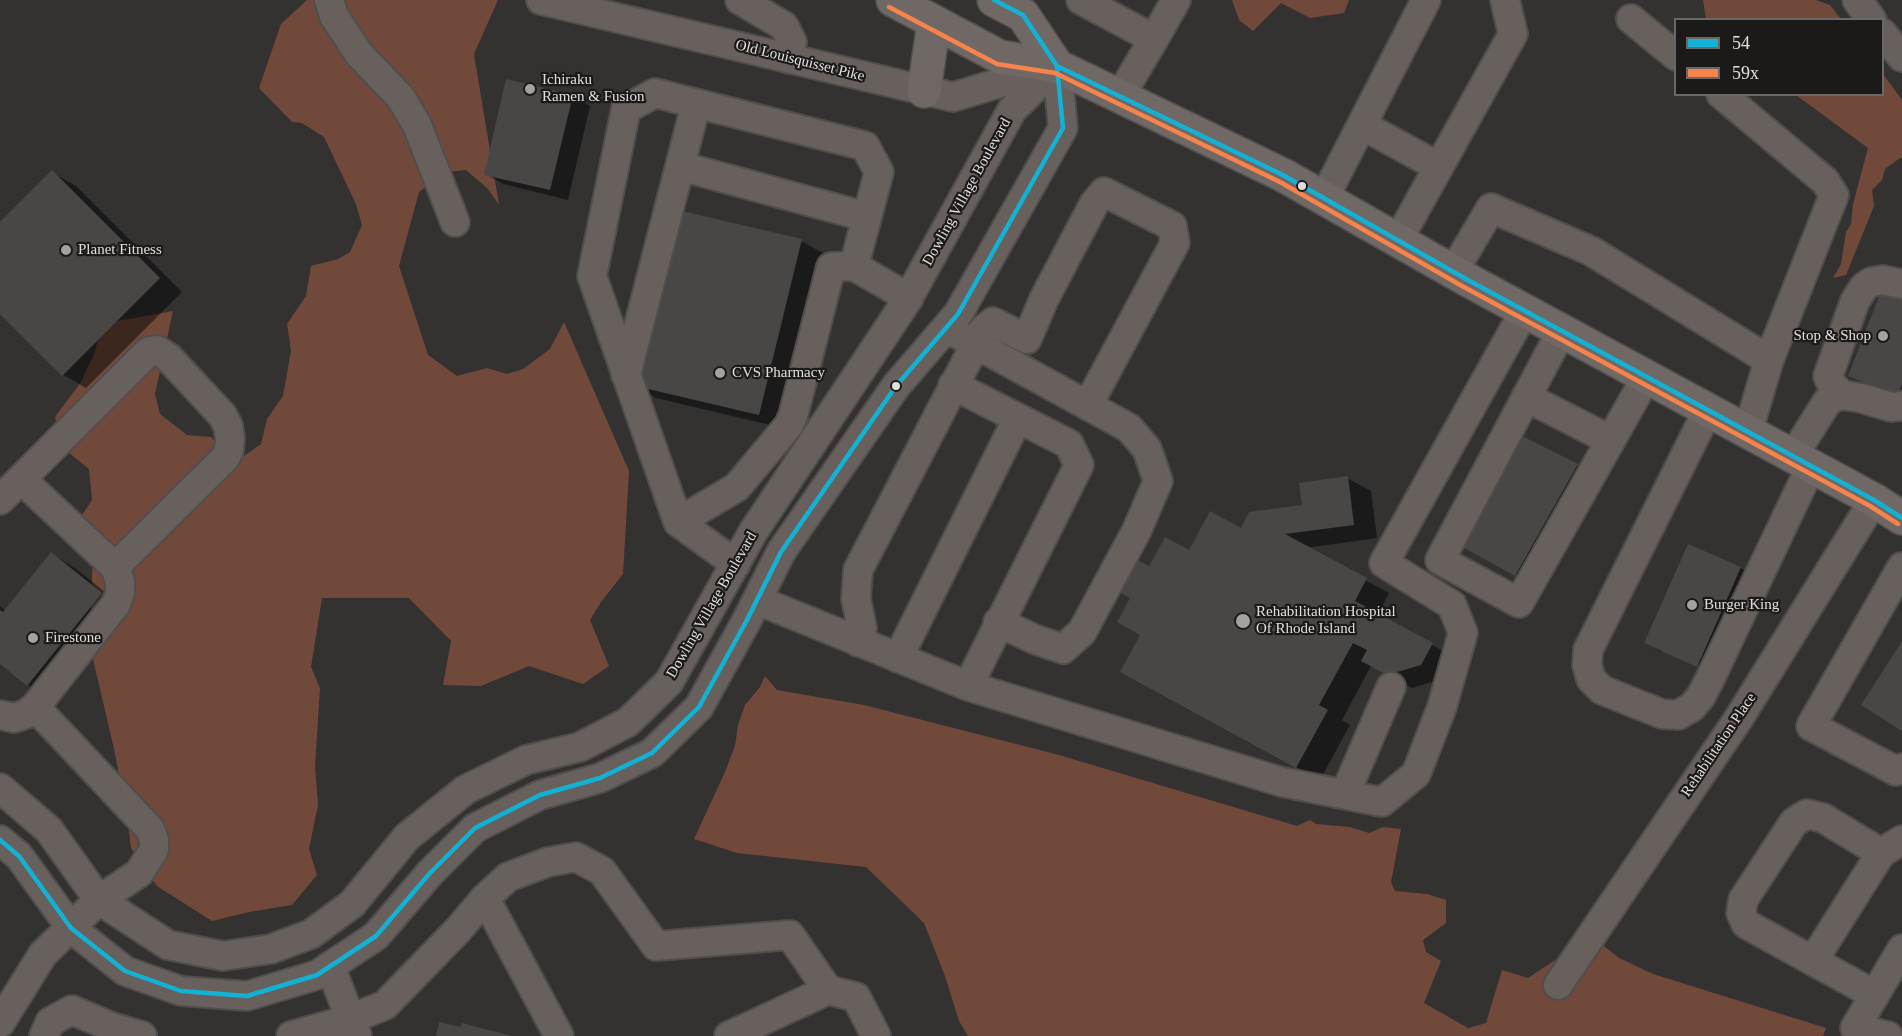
<!DOCTYPE html>
<style>
body{margin:0}
#map{position:relative;width:1902px;height:1036px;overflow:hidden;background:#343231;font-family:Georgia,serif}
canvas{display:block}
.legend{position:absolute;left:1674px;top:18px;width:210px;height:78px;box-sizing:border-box;background:#1c1a19;border:2px solid #6a6867;margin:0;padding:8px 10px;list-style:none;font-size:18px;color:#e0dedd}
.legend li{display:flex;align-items:center;gap:12px;height:30px}
.legend b{width:30px;border:2px solid #6a6867}
</style>
<div id="map">
<canvas width="1902" height="1036"></canvas>
<ul class="legend">
<li><b style="height:8px;background:#13b2d5"></b>54</li>
<li><b style="height:8px;background:#f8844c"></b>59x</li>
</ul>
</div>
<script>
const c = document.querySelector('canvas').getContext('2d');
c.lineJoin = 'round';
function fill(path, color) { c.fillStyle = color; c.fill(path, 'evenodd'); }
const shape = rows => new Path2D(rows.map(r => 'M' + r).join(''));
function stroke(path, color, width, dash) { c.strokeStyle = color; c.lineWidth = width; c.lineCap = dash ? 'butt' : 'round'; c.setLineDash(dash || []); c.stroke(path); }
function write(font, color, halo, rows, align = 'center') {
  c.font = font + ' Georgia,serif'; c.lineWidth = 4.5; c.setLineDash([]); c.textBaseline = 'middle'; c.strokeStyle = halo; c.fillStyle = color; for (const [text, x, y, turn = 0] of rows) {
    c.save(); c.translate(x, y); c.rotate((+turn || 0) * Math.PI / 180); c.textAlign = isNaN(turn) ? turn : align; if (halo) c.strokeText(text, 0, 0); c.fillText(text, 0, 0); c.restore();
  }
}
fill(shape([
 [307,0,498,0,474,54,499,205,488,189,466,170,445,172,419,192,399,266,428,355,457,376,487,368,507,374,523,369,550,349,564,322,629,471,623,574,601,602,590,620,609,666,583,684,529,666,481,686,443,685,451,641,409,598,322,598,311,667,320,688,315,766,318,805,309,849,317,875,292,905,249,912,212,921,157,886,131,848,127,816,114,749,90,646,93,548,78,521,92,500,89,469,63,448,55,417,81,382,95,352,101,324,173,311,155,394,160,414,187,435,211,437,228,455,241,458,261,444,267,419,283,396,291,351,287,324,306,296,311,266,338,259,350,252,362,225,356,204,324,137,302,123,292,122,259,88,281,24],
 [1232,0,1349,0,1344,13,1310,18,1281,3,1253,31,1239,20],
 [1703,0,1816,0,1830,5,1841,19,1706,19],
 [1883,74,1902,100,1902,158,1900,158,1885,169,1882,180,1872,190,1874,206,1846,275,1833,278,1841,264,1846,232,1851,224,1853,204,1868,148,1796,95,1882,94],
 [765,676,777,690,864,705,1059,755,1297,826,1310,820,1316,824,1350,827,1369,833,1383,827,1401,829,1391,882,1395,891,1427,894,1446,900,1446,923,1423,940,1426,952,1441,961,1424,1003,1468,1028,1486,1023,1502,970,1528,978,1573,948,1589,934,1619,958,1653,974,1826,1028,1823,1036,968,1036,959,1021,945,976,924,923,866,867,737,853,694,839,725,772,735,746,738,725,745,705,760,687]
]), '#71493b');
fill(shape([
 [572,96,590,106,568,200,503,184,486,174],
 [52,172,76,186,182,292,86,388,62,374,0,312,0,224],
 [801,241,825,254,783,428,656,398,633,384],
 [1517,435,1601,479,1540,588,1484,558],
 [1347,478,1371,491,1377,538,1306,548,1389,593,1378,615,1456,658,1445,678,1412,688,1371,666,1342,720,1350,725,1320,780,1145,685,1142,635,1132,598,1149,568,1241,530,1304,507],
 [1689,546,1741,568,1758,579,1705,668,1662,650,1662,652,1645,643],
 [52,554,75,568,125,608,51,698,28,685,0,662,0,606,6,611]
]), '#0007');
fill(shape([
 [506,79,573,95,550,190,484,175],
 [52,170,160,278,62,376,0,314,0,222],
 [673,209,802,239,759,415,631,385],
 [1882,289,1902,296,1902,383,1897,395,1848,376],
 [1516,433,1578,464,1515,576,1459,545],
 [1348,476,1354,525,1285,534,1367,578,1355,601,1433,643,1421,665,1387,675,1361,661,1367,650,1353,643,1319,705,1328,710,1296,768,1120,672,1140,635,1117,622,1130,598,1118,591,1135,559,1149,566,1165,537,1189,550,1210,511,1241,528,1249,512,1302,505,1299,483],
 [1688,544,1741,567,1697,667,1644,643],
 [51,552,102,593,27,686,0,664,0,610,3,612],
 [1902,641,1902,731,1861,705],
 [439,1022,461,1027,462,1023,512,1036,436,1036]
]), '#494746');
const minor = shape([
 [329,0,334,16,359,54,401,98,417,125,455,222],
 [541,0,953,97,1052,67],
 [740,0,784,26,792,42,789,59],
 [1081,0,1154,39,1120,96],
 [1857,0,1872,20],
 [1631,19,1676,56],
 [1882,33,1902,57],
 [1154,39,1176,0],
 [1721,94,1825,181,1834,195,1769,360,1748,431],
 [1362,125,1439,167],
 [680,166,696,104],
 [1324,198,1426,0],
 [1398,240,1513,34,1505,0],
 [1453,272,1491,208,1591,251,1769,360],
 [1562,330,1440,560,1519,603,1647,376],
 [959,335,1129,428,1147,449,1158,481,1137,530,1082,632,1063,649,1034,639,998,622],
 [626,375,680,166,867,217],
 [953,385,1069,444,1079,465,968,686],
 [1842,395,1832,385,1828,376,1855,301,1864,287,1871,282,1883,280,1902,284],
 [1526,397,1610,440],
 [1708,410,1588,650,1587,665,1591,679,1602,690,1662,714,1678,715,1692,707,1701,696,1709,681,1811,466],
 [1793,456,1827,402,1835,397,1842,395,1861,398,1891,407,1902,406],
 [21,479,115,567],
 [0,500,148,352,157,350,168,357,223,416,228,426,230,438,229,450,225,458,115,567,120,581,120,593,116,604,35,707,26,714,14,718,0,715],
 [678,522,737,487,789,425,793,416,831,267,854,266],
 [736,564,678,522,592,276,626,109,655,93,865,146,879,172,854,266,909,298],
 [1902,567,1811,726,1896,771,1902,768],
 [757,600,968,686,1282,782,1382,802,1416,774,1442,707,1463,633,1452,605,1384,563,1525,310],
 [858,642,862,628,856,599,858,570,983,330,993,322,1027,339,1044,299,1094,204,1104,192,1172,226,1175,243,1088,405],
 [898,658,1018,418],
 [0,788,49,830,99,900,168,945,223,956,271,949,311,934,352,904,407,837,465,790,526,760,580,747,628,722,669,682,753,532,906,302,1012,110,1057,66],
 [1345,794,1391,687],
 [0,840,19,856,71,928,125,971,181,991,247,996,317,975,376,936,430,873,475,828,540,795,600,778,652,753,699,707,747,620,781,552,896,386,958,314,1063,128,1057,66],
 [485,898,559,1036],
 [1813,961,1881,853],
 [330,966,357,1036],
 [1558,985,1739,718,1874,500],
 [828,990,856,997,876,1036],
 [1875,995,1746,924,1741,913,1743,900,1794,822,1807,814,1823,818,1881,853,1902,840],
 [0,1023,43,954,99,900,139,873,154,850,154,840,150,829,35,707],
 [44,1036,50,1022,72,1010,114,1028,142,1036],
 [291,1036,351,1019,385,1005,458,930,485,898,508,877,548,862,576,857,602,871,656,946,790,935,828,990,729,1036],
 [1888,1036,1855,1028,1902,949]
]);
const major = shape([
 [893,0,1000,57,1057,66,1283,175,1466,279,1874,500,1902,518],
 [994,0,1023,15,1057,66],
 [924,91,934,22]
]);
stroke(minor, '#4f4e4d', 32);
stroke(major, '#4f4e4d', 36);
stroke(minor, '#67605d', 28);
stroke(major, '#706865', 33);
stroke(shape([
 [994,0,1023,15,1057,66,1283,175,1466,279,1874,500,1902,518],
 [0,840,19,856,71,928,125,971,181,991,247,996,317,975,376,936,430,873,475,828,540,795,600,778,652,753,699,707,747,620,781,552,896,386,958,314,1063,128,1057,66]
]), '#13b2d5', 4.5);
stroke(shape([
 [889,7,997,64,1055,73,1280,182,1462,286,1870,506,1898,524]
]), '#f8844c', 4.5);
for (const [x, y, r, color] of [
 [530,89,6,"#a4a2a1"],
 [1302,186,5,"#e0dedd"],
 [66,250,6,"#a4a2a1"],
 [1883,336,6,"#a4a2a1"],
 [720,373,6,"#a4a2a1"],
 [896,386,5,"#e0dedd"],
 [1692,605,6,"#a4a2a1"],
 [1243,621,8,"#a4a2a1"],
 [33,638,6,"#a4a2a1"]
]) { const dot = new Path2D(); dot.arc(x, y, r, 0, 2 * Math.PI); c.fillStyle = color; c.fill(dot); stroke(dot, '#1c1a19', 2); }
write('15px', '#e0dedd', '#1c1a19', [
 ["Old Louisquisset Pike",800,61,14],
 ["Dowling Village Boulevard",967,192,-61],
 ["Dowling Village Boulevard",712,605,-60],
 ["Rehabilitation Place",1719,745,-56]
]);
write('15px', '#e0dedd', '#1c1a19', [
 ["Ichiraku",542,80],
 ["Ramen & Fusion",542,97],
 ["Planet Fitness",78,250],
 ["Stop & Shop",1871,336,"right"],
 ["CVS Pharmacy",732,373],
 ["Burger King",1704,605],
 ["Rehabilitation Hospital",1256,612],
 ["Of Rhode Island",1256,629],
 ["Firestone",45,638]
], 'left');
</script>
